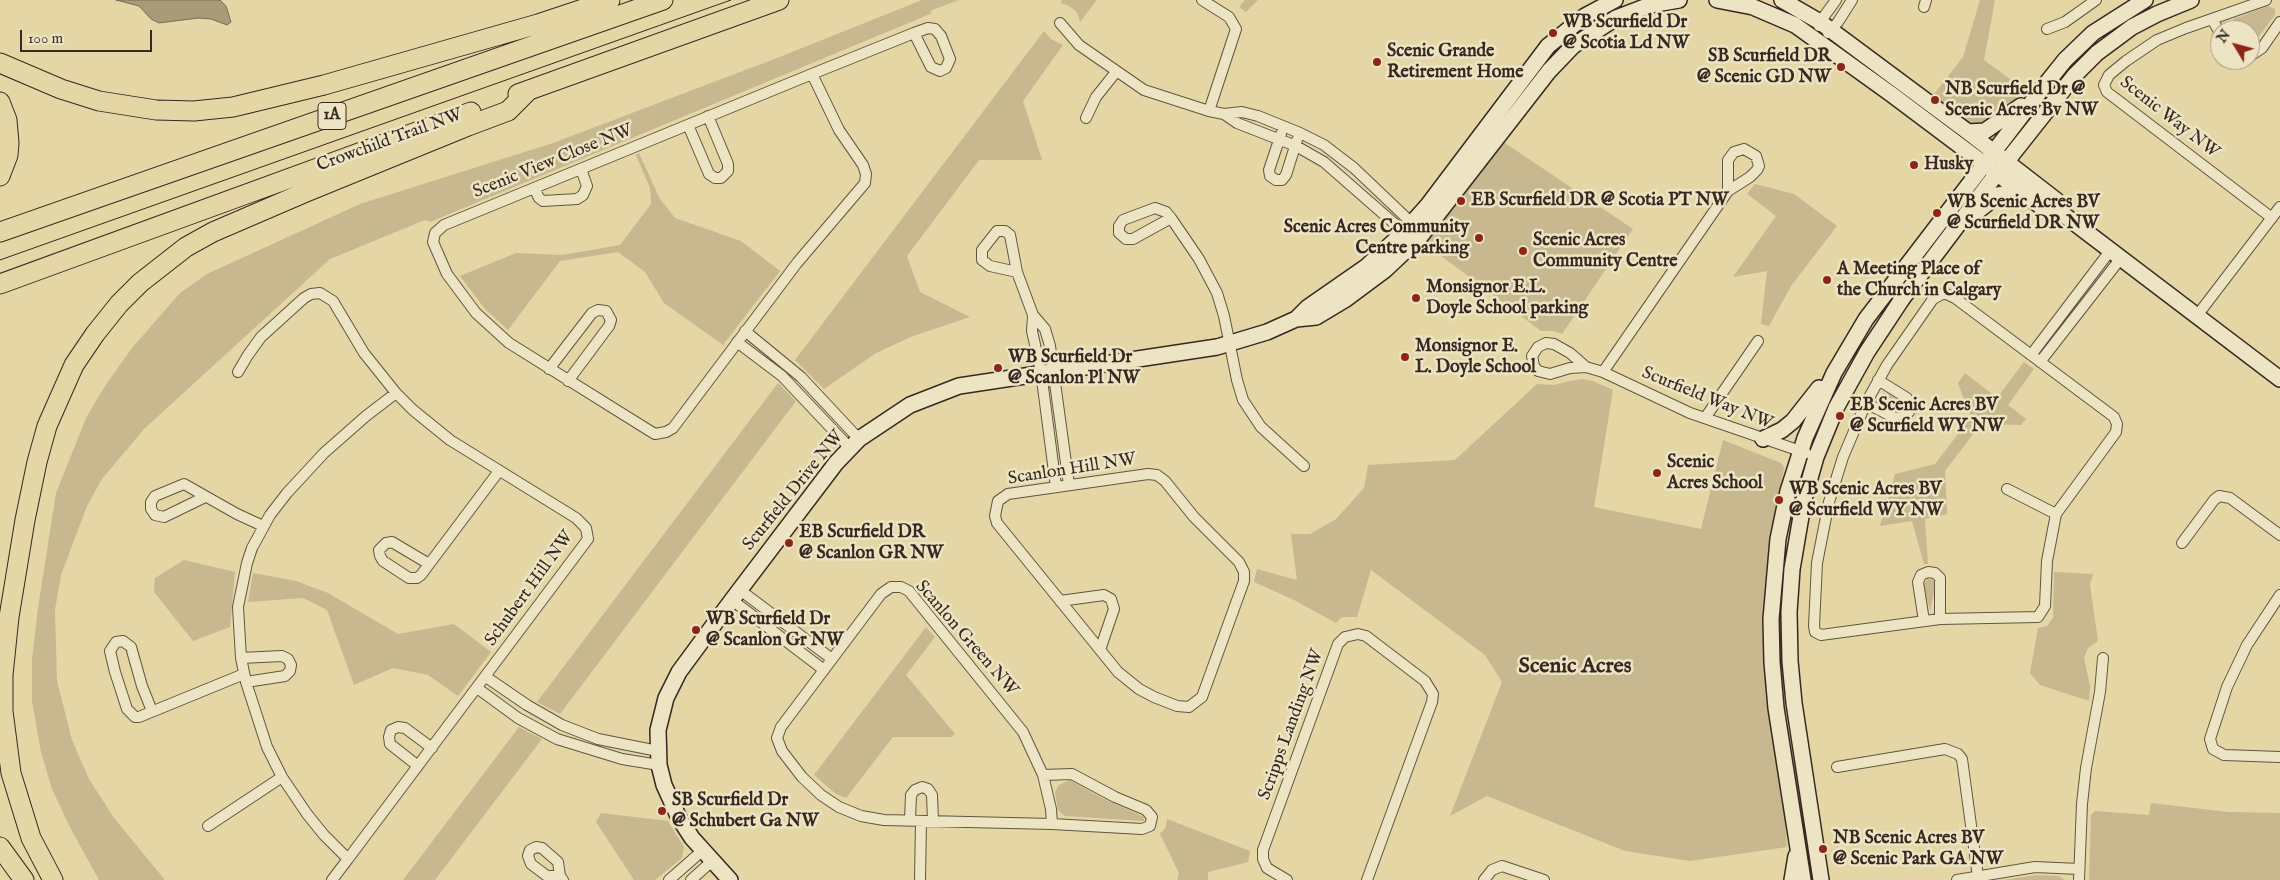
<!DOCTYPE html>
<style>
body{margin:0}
#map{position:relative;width:2280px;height:880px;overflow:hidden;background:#e4d6a5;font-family:"IM FELL English",serif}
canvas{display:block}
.north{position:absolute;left:2210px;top:20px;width:50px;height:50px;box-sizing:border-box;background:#ede4c4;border:1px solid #a59983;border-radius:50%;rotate:307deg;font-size:14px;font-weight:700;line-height:20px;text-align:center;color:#382821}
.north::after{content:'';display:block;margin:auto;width:18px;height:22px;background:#8f2418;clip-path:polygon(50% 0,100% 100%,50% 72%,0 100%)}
.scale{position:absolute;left:20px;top:30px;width:132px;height:22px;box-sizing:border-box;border:2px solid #382821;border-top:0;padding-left:6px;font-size:15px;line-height:18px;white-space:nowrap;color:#382821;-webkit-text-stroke:4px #ede4c4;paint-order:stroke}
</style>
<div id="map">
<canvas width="2280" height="880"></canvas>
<div class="north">N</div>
<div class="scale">100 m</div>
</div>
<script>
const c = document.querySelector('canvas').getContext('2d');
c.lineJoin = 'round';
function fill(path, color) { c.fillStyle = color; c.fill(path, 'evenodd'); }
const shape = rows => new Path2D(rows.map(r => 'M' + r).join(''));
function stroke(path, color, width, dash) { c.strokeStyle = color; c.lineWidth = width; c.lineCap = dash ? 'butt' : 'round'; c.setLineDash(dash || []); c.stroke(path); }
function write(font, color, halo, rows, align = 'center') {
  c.font = font + ' "IM FELL English",serif'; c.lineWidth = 5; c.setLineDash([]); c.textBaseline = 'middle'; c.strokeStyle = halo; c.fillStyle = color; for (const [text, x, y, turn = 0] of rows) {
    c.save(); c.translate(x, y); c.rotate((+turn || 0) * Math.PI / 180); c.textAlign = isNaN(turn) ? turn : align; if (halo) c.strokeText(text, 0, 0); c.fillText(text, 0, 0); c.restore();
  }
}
fill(shape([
 [922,0,959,0,932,10,930,14,430,222,425,220,330,259,144,429,102,479,87,506,61,575,55,610,57,681,72,740,89,779,114,818,165,880,99,880,71,829,52,789,41,752,32,701,32,660,38,608,56,493,87,416,105,386,132,348,180,293,207,274,360,204,553,143,777,58],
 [1062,0,1097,0,1080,22,1077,12,1069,6,1061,3],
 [1245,0,1258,0,1246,12,1239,7],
 [1980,0,1995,0,1984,60,2025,90,2001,114,1987,124,1976,126,1963,121,1931,98,1963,57],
 [2268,6,2275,9,2275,15,2254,43,2250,45,2250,30,2229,30,2234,19],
 [1044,31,1051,39,1063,45,1023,101,1042,160,979,160,907,256,920,292,970,317,913,336,876,353,824,389,795,360],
 [1502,141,1633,229,1562,334,1554,331,1541,331,1424,243],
 [639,153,660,199,675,218,741,241,780,271,723,345,664,303,645,272,618,252,560,261,508,330,485,309,460,276,516,253,562,255,620,245,651,204,650,188,636,155],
 [1755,184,1794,194,1837,226,1791,286,1769,326,1761,324,1767,271,1733,277,1776,216,1747,194],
 [2100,271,2102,274,2075,310,2072,307],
 [2024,362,2034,369,2008,405,2026,419,2021,425,1981,424,1945,471,1947,514,1925,519,1928,564,1924,564,1912,521,1880,526,1895,474,1935,464,1971,417,1958,383,1965,373,1997,398],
 [1583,379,1593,381,1613,390,1594,507,1701,529,1723,440,1781,463,1784,468,1770,543,1762,618,1768,706,1782,790,1787,847,1690,861,1625,851,1487,796,1450,816,1502,682,1485,655,1371,570,1357,617,1342,617,1336,623,1294,600,1254,582,1257,569,1297,580,1291,534,1310,534,1336,519,1364,488,1368,465,1455,460,1537,384,1554,385,1569,381],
 [778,383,796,401,560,714,537,702],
 [1884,393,1889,394,1903,402,1901,411,1896,413,1882,405,1880,399],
 [184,560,235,572,230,627,193,641,154,592,155,578],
 [2054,572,2093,574,2090,585,2098,641,2088,648,2084,658,2090,686,2089,701,2040,685,2030,673,2038,628,2047,626,2053,618],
 [253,573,296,581,328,593,398,634,454,624,491,652,458,696,428,675,393,668,354,685,327,610,303,598,248,602],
 [1928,579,1932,579,1936,584,1930,611,1923,584],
 [926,627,935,637,906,675,955,734,951,737,893,737,846,798,836,794,814,775],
 [519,727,542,739,435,880,403,880],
 [1070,780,1102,798,1144,817,1144,821,1065,816,1058,810,1055,792,1059,785],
 [2151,803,2228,812,2280,813,2280,880,2089,880,2091,815,2095,811,2149,815],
 [601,813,668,821,684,847,682,858,655,880,634,880,596,822],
 [1167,819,1250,851,1248,862,1208,872,1208,880,1177,880,1179,873,1160,834,1166,827],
 [2037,875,2059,876,2065,880,2004,880]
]), '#c7b88f');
const water = shape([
 [116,0,220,0,226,6,231,22,227,25,211,19,198,18,159,23,151,19,139,6,116,0]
]);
fill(water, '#aa9b78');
stroke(water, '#7c6d55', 1);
const street = shape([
 [1202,0,1229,17,1236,29,1209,111],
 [2266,0,2186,28,2157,40,2126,61,2109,75,2104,85,2107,92,2272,218],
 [1924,7,1926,0],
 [2212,19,2220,33],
 [1060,23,1079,45,1144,90,1209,111,1224,114,1242,112,1258,116,1300,133,1324,145,1354,168,1415,226],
 [1819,26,1820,22,1836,0],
 [2047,29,2065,22,2096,0],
 [1828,33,1838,22,1852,0],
 [2250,56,2262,48,2280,22],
 [812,74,839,130,863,165,866,174,865,183,797,263,673,428,666,432,655,434,650,431,509,343,476,313,447,274,433,242,435,233,444,225,812,74],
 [812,74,914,33,928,28,935,29,941,36,950,59,946,68,940,71,931,67,914,33],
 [1224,114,1237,123,1296,146,1324,162,1404,232,1409,234],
 [1086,118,1096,97,1116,72],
 [688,125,709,174,715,178,721,178,728,171,728,164,708,116],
 [1281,134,1269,170,1270,176,1276,180,1282,180,1286,175,1297,140],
 [1744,149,1756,156,1759,166,1757,170,1750,177,1728,191,1728,160,1734,152,1744,149],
 [534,188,539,198,543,201,577,199,583,195,587,186,581,169],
 [1171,218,1133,239,1126,239,1119,233,1119,226,1123,220,1155,208,1166,212,1171,218,1199,259,1217,293,1224,316,1237,380,1243,400,1261,427,1304,466],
 [1017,272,990,266,982,260,982,250,997,231,1005,231,1010,235,1017,272,1033,315,1045,329,1050,346,1069,485],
 [1944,293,1955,298,2114,417,2117,424,2116,432,2056,514,2047,561,2045,606,2038,617,1940,619,1821,635,1815,632,1814,626,1817,563,1829,502,1843,457,1866,403,1887,365,1933,299,1944,293],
 [1033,315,1032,331,1041,372,1056,487],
 [2196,317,2280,207],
 [745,331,801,377,859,439],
 [737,342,782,376,850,448],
 [1546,343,1554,344,1570,353,1586,367,1570,368,1550,374,1538,371,1534,366,1532,356,1538,347,1546,343],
 [2031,355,2110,251],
 [2040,362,2121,258],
 [1586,367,1603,372,1690,413,1806,453],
 [549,369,592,313,598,310,606,311,611,320,609,326,568,381],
 [238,372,248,355,261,337,304,298,311,294,320,293,333,301,364,353,396,393],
 [1603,372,1728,191],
 [396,393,413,410,450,440,576,518,586,528,588,539,348,859,324,835,307,814,282,777,267,747,246,682,241,658,238,607,247,563,252,548,270,515,287,493,324,453,366,416,396,393],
 [1866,403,1895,418,1903,417,1909,412,1910,405,1907,398,1878,380],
 [1705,418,1758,341],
 [1148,474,1157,475,1165,481,1194,517,1239,562,1244,572,1244,581,1202,697,1189,707,1177,706,1154,697,1139,689,1118,672,997,523,995,516,998,501,1008,494,1148,474],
 [2007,489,2056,514],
 [205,497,164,517,155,515,151,509,151,502,155,496,184,484,237,514,263,526],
 [2182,543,2214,500,2219,496,2230,498,2280,535],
 [429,564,392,542,386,543,379,550,380,556,383,561,409,578,417,578,421,575,499,471],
 [891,587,901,587,909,591,1023,732,1043,775,1051,809,1052,824,884,820,861,816,839,807,821,795,802,777,782,751,777,738,781,727,881,594,891,587],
 [740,590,832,659],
 [2280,595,2247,645,2227,687,2210,739,2213,749,2224,755,2280,757],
 [732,600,824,670],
 [1060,601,1104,595,1111,599,1114,609,1100,650],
 [1924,621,1918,582,1921,575,1928,572,1935,573,1940,578,1940,619],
 [241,658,282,656,288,659,291,665,290,671,285,676,246,682],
 [486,677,527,705,562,725,598,739,658,751],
 [477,688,518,718,557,739,622,759,659,765],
 [152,711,142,686,131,647,123,641,116,642,110,651,115,672,127,709,135,717,139,717,244,674],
 [418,766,390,744,389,737,391,730,398,727,405,728,432,748],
 [1837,767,1945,749,1958,754,1962,759,1978,877],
 [1043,775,1072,774,1115,797,1146,810,1152,817,1150,826,1142,829,1052,824],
 [910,820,911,795,915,790,922,787,928,789,932,795,933,821],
 [208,826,282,777],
 [560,876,547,876,531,864,528,856,530,850,536,847,542,848,558,862,560,876,563,880],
 [332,880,348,859],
 [669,880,702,851],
 [691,880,711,862],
 [920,880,921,821],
 [1287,880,1267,868,1263,859,1263,850,1338,644,1345,637,1358,634,1366,636,1425,681,1433,694,1432,702,1367,880],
 [1484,880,1492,870,1502,866,1544,880],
 [1957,880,2035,867,2079,869],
 [2079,880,2082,804,2086,768,2100,692,2103,658]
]);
const secondary = shape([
 [1717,0,1753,7,1795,25,1891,94,2047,211,2064,215],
 [1782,0,1820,22,1968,132,2056,200,2064,215,2280,379],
 [1968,132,1985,131,2021,106],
 [1974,214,1998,195,2020,191],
 [1296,319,1307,308,1366,267,1404,232,1428,205,1548,46,1585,16,1615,0],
 [1763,439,1782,430,1793,421,1819,388],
 [730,880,692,838,679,818,664,785,659,765,658,730,666,698,679,672,732,600,836,463,859,439,910,405,959,386,1217,347,1267,332,1296,319,1316,317,1346,299,1385,270,1420,237,1549,71,1573,46,1616,18,1650,5,1679,0],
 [1792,880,1796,856],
 [1803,880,1776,708,1772,662,1771,619,1778,539,1788,491,1805,438,1834,373,1866,319,2045,85,2065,60,2093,33,2145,0],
 [1821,880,1794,703,1790,661,1789,612,1792,569,1804,499,1816,457,1836,408,1867,352,1902,299,1988,185,2075,75,2097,53,2132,27,2157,14,2191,0]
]);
const highway = shape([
 [0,63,61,89,99,101,156,110,194,111,233,107,324,85,538,24,610,0],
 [518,94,779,0],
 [0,102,7,120,9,143,8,155,0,176],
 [0,232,663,0],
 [0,284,471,112],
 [0,847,24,880],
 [53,880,31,838,11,773,3,711,3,675,9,617,25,520,37,462,47,426,74,365,95,334,119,304,140,283,186,247,213,232,306,192,468,126,508,111,528,91]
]);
stroke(street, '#635442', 12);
stroke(secondary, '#382821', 18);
stroke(highway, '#382821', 21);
stroke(street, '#ede4c4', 10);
stroke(secondary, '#ede4c4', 15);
stroke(highway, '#e4d6a5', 19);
stroke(shape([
 [0,260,731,0]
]), '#382821', 1);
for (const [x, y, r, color] of [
 [1553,33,5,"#8f2418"],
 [1377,62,5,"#8f2418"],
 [1841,67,5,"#8f2418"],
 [1935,100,5,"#8f2418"],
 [1914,165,5,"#8f2418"],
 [1461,201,5,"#8f2418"],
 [1937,213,5,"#8f2418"],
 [1479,238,5,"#8f2418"],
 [1523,251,5,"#8f2418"],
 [1827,280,5,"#8f2418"],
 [1416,298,5,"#8f2418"],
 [1405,357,5,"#8f2418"],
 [998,368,5,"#8f2418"],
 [1840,416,5,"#8f2418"],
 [1657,473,5,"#8f2418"],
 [1779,500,5,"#8f2418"],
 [789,543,5,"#8f2418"],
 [696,630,5,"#8f2418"],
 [662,811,5,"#8f2418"],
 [1823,849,5,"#8f2418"]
]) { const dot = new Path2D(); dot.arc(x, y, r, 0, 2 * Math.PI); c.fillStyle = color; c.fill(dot); stroke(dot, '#ede4c4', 2); }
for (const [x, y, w] of [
 [332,116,28]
]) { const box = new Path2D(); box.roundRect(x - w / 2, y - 13.5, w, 27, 4); c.fillStyle = '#ede4c4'; c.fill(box); stroke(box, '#382821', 1); }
write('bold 16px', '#382821', null, [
 ["1A",332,116]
]);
write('bold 18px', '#382821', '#ede4c4', [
 ["WB Scurfield Dr",1563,23],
 ["@ Scotia Ld NW",1563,44],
 ["Scenic Grande",1387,52],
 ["Retirement Home",1387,73],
 ["SB Scurfield DR",1831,57,"right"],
 ["@ Scenic GD NW",1831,78,"right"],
 ["NB Scurfield Dr @",1945,90],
 ["Scenic Acres Bv NW",1945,111],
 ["Husky",1924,165],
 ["EB Scurfield DR @ Scotia PT NW",1471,201],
 ["WB Scenic Acres BV",1947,203],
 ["@ Scurfield DR NW",1947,224],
 ["Scenic Acres Community",1469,228,"right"],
 ["Centre parking",1469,249,"right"],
 ["Scenic Acres",1533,241],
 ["Community Centre",1533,262],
 ["A Meeting Place of",1837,270],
 ["the Church in Calgary",1837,291],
 ["Monsignor E.L.",1426,288],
 ["Doyle School parking",1426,309],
 ["Monsignor E.",1415,347],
 ["L. Doyle School",1415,368],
 ["WB Scurfield Dr",1008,358],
 ["@ Scanlon Pl NW",1008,379],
 ["EB Scenic Acres BV",1850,406],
 ["@ Scurfield WY NW",1850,427],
 ["Scenic",1667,463],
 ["Acres School",1667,484],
 ["WB Scenic Acres BV",1789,490],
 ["@ Scurfield WY NW",1789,511],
 ["EB Scurfield DR",799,533],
 ["@ Scanlon GR NW",799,554],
 ["WB Scurfield Dr",706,620],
 ["@ Scanlon Gr NW",706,641],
 ["SB Scurfield Dr",672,801],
 ["@ Schubert Ga NW",672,822],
 ["NB Scenic Acres BV",1833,839],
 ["@ Scenic Park GA NW",1833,860]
], 'left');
write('18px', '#382821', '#ede4c4', [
 ["Scenic Way NW",2169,118,38],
 ["Crowchild Trail NW",390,141,-20],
 ["Scenic View Close NW",553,162,-22],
 ["Scurfield Way NW",1707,399,22],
 ["Scanlon Hill NW",1072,470,-9],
 ["Scurfield Drive NW",794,491,-51],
 ["Schubert Hill NW",530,589,-54],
 ["Scanlon Green NW",966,639,49],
 ["Scripps Landing NW",1292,725,-70]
]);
write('bold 22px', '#382821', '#ede4c4', [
 ["Scenic Acres",1575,667]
]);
</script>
